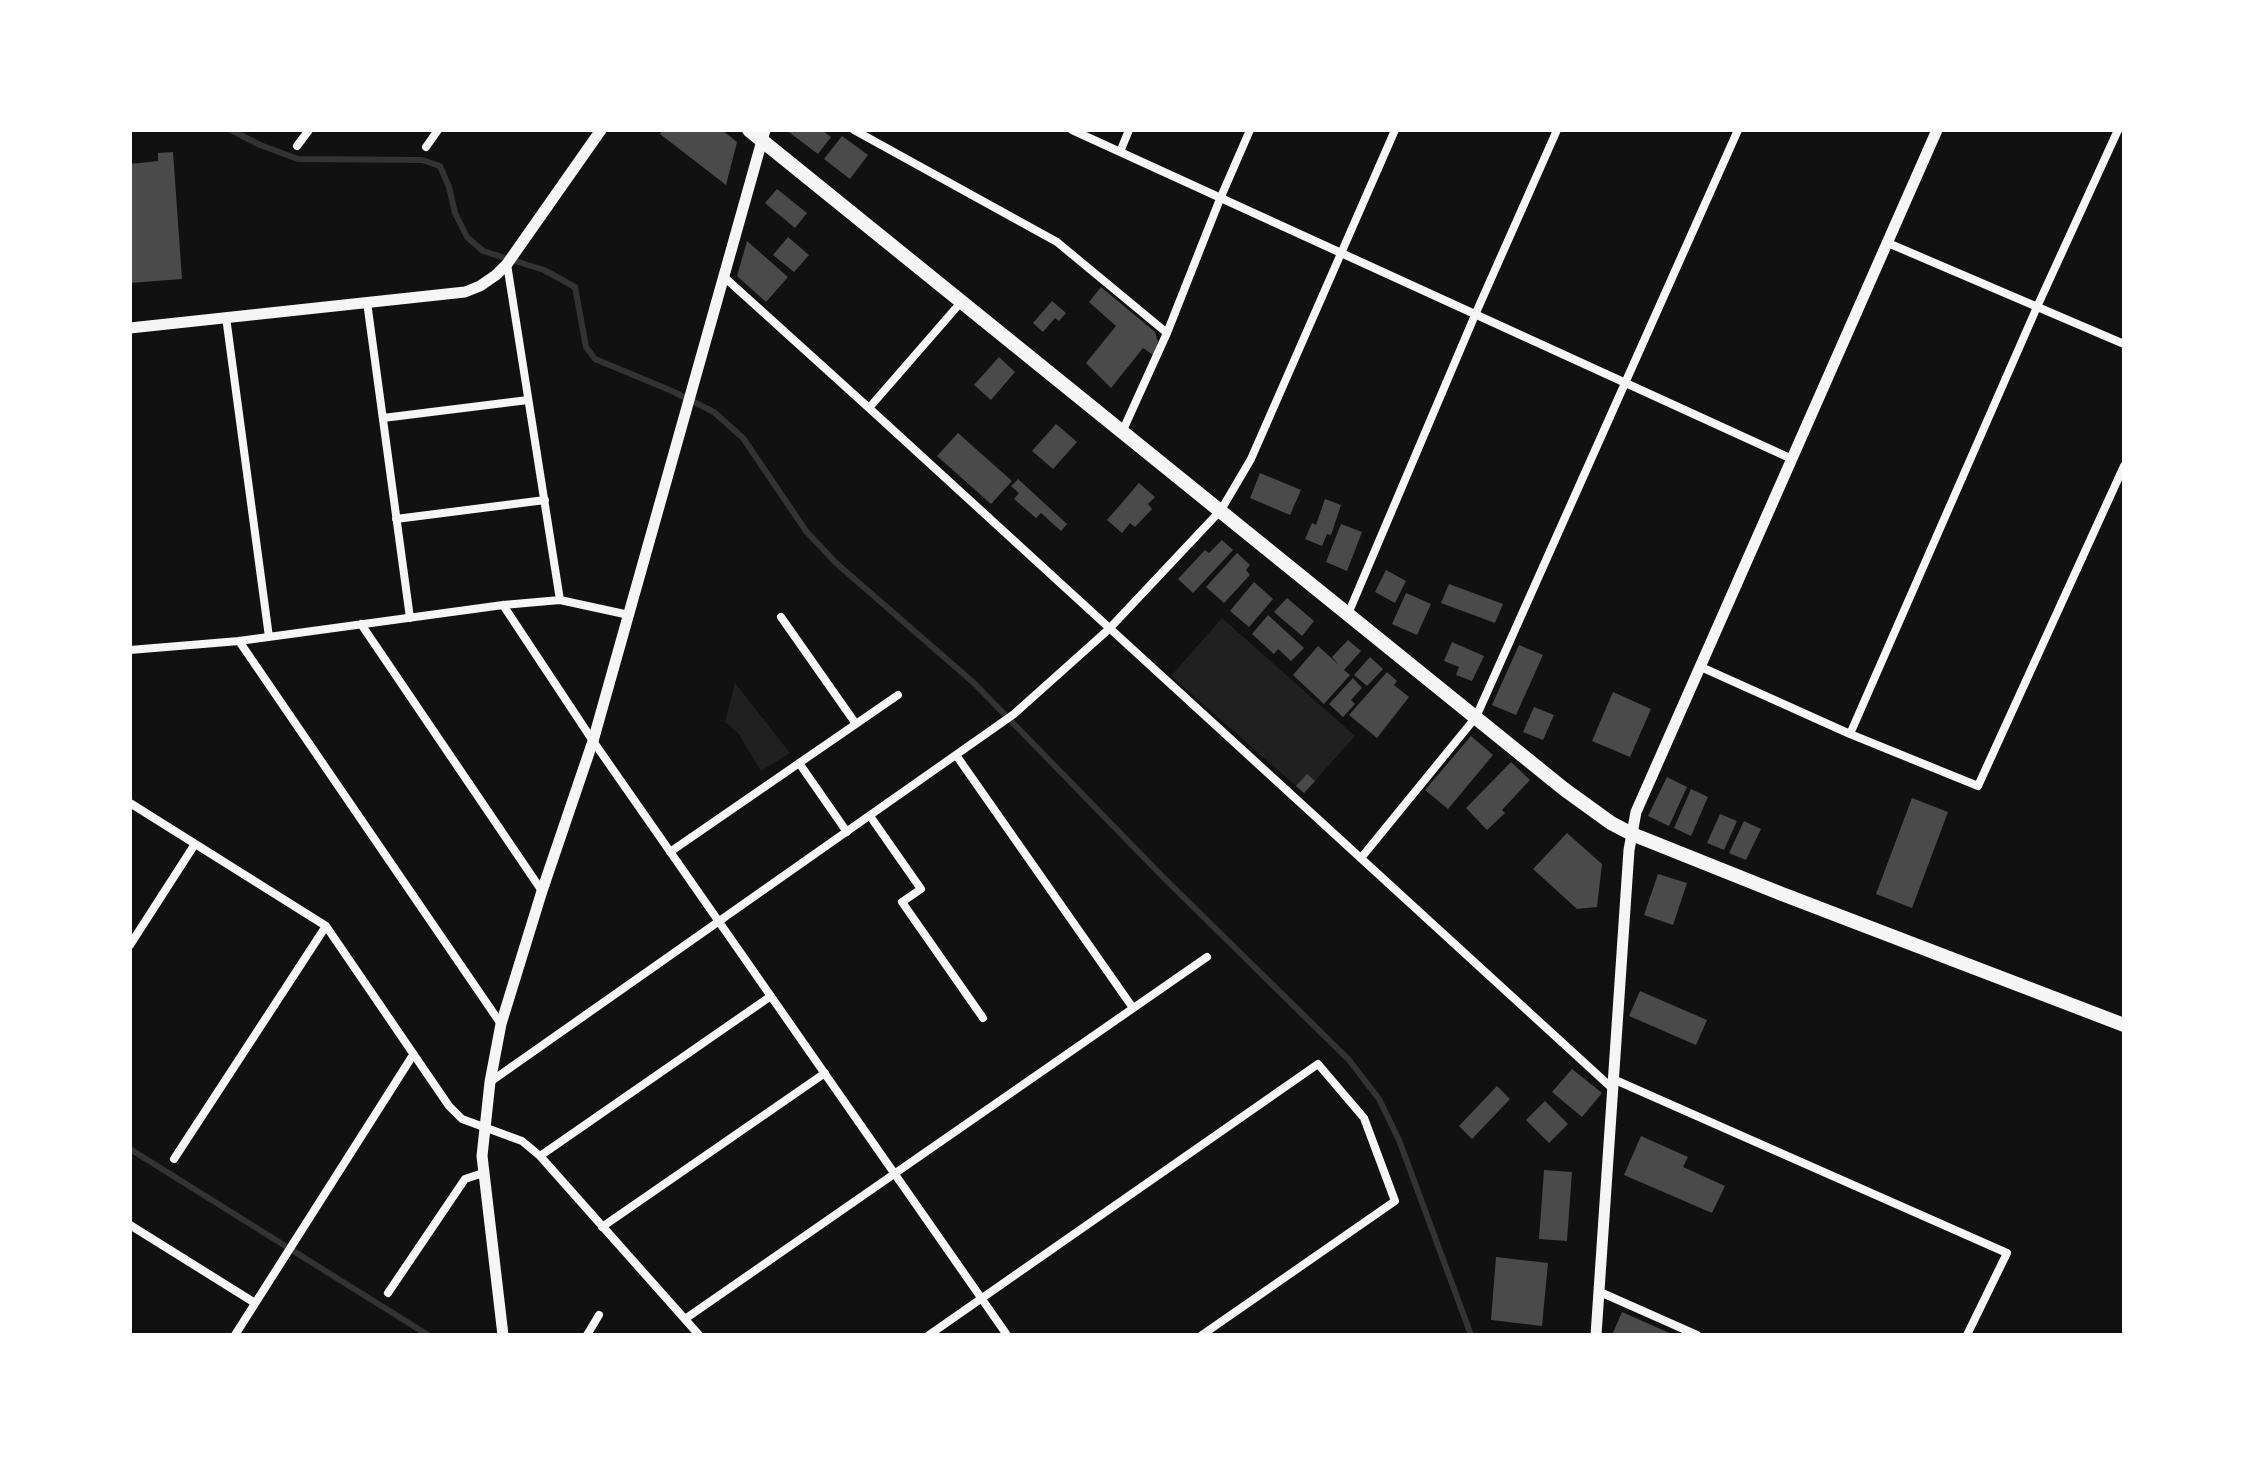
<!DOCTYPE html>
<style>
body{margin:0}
#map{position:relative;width:2254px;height:1465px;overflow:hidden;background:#111;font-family:"Space Grotesk",sans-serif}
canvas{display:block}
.frame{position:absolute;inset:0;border:132px solid #fff;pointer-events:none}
</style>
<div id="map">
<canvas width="2254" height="1465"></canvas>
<div class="frame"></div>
</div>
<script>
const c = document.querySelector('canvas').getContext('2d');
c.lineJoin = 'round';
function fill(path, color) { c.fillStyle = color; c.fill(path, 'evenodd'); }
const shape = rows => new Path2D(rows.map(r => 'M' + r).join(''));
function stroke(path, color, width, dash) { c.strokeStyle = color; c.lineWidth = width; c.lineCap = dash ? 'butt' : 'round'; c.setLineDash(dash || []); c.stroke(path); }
fill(shape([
 [1222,618,1355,736,1304,793,1171,676],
 [735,683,790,753,761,771,738,733,725,722]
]), '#202020');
stroke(shape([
 [231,130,260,145,298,159,422,160,440,166,449,187,455,213,467,237,483,251,544,270,575,287,586,347,595,359,672,391,714,412,743,438,806,531,836,563,974,683,1163,877,1349,1060,1379,1099,1399,1140,1471,1335],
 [130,1149,428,1335]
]), '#333', 6);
fill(shape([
 [663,130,722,130,737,142,726,185,660,134],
 [786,130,822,130,831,137,818,154],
 [842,136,868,155,850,179,824,159],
 [173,152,182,279,130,283,130,164,158,161,158,153],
 [777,189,807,213,795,228,765,203],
 [788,237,809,255,794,272,773,255],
 [747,241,788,277,766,302,737,276],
 [1101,287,1155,332,1158,342,1153,355,1143,348,1111,388,1086,363,1116,326,1089,302],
 [1052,301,1066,313,1059,321,1055,318,1043,332,1033,323],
 [999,357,1015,372,991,400,974,385],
 [1056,424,1077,442,1053,469,1032,451],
 [958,433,1012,481,991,504,937,456],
 [1260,473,1301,490,1290,515,1250,498],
 [1018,479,1067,524,1061,531,1041,513,1036,518,1014,499,1019,493,1011,486],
 [1139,483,1155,497,1148,504,1152,509,1135,527,1130,523,1122,533,1107,520],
 [1325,499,1341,505,1331,535,1327,534,1322,546,1305,539,1312,523,1316,525],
 [1341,524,1362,532,1347,571,1326,562],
 [1222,540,1233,550,1193,593,1178,579,1205,550,1209,553],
 [1237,553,1250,565,1246,570,1250,575,1224,603,1206,587],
 [1386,570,1406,581,1395,603,1375,592],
 [1254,582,1273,599,1249,627,1230,611],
 [1449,584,1503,604,1495,623,1441,603],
 [1406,593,1431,604,1417,635,1392,624],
 [1287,598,1314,621,1302,636,1274,612],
 [1268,615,1304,648,1291,661,1278,649,1274,654,1252,634],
 [1348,640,1361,651,1344,670,1350,675,1324,704,1293,675,1318,646,1339,665,1332,657],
 [1452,642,1484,656,1472,681,1456,675,1459,667,1444,661],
 [1519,645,1543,655,1516,715,1492,705],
 [1370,657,1383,669,1367,686,1354,675],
 [1387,672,1397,681,1394,685,1409,697,1377,738,1349,715],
 [1353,678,1362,688,1351,700,1355,704,1343,717,1329,704],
 [1613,692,1651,709,1630,757,1592,741],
 [1534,707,1554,715,1543,740,1523,732],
 [1471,736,1493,755,1448,809,1425,790],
 [1511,762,1530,780,1502,810,1505,813,1487,830,1466,808],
 [1307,774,1315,781,1304,793,1296,786],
 [1667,777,1687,787,1669,826,1648,816],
 [1691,789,1708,797,1691,836,1674,828],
 [1912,798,1948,812,1912,908,1876,894],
 [1720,814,1737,821,1724,850,1707,843],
 [1744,821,1761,829,1746,860,1729,853],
 [1567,833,1602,864,1597,907,1577,909,1533,869],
 [1658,874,1687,883,1673,925,1644,915],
 [1640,991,1707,1020,1696,1045,1629,1016],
 [1572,1069,1602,1093,1582,1117,1552,1092],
 [1497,1086,1510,1099,1472,1139,1459,1126],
 [1545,1101,1568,1124,1549,1143,1526,1120],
 [1641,1136,1688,1157,1683,1167,1725,1186,1712,1213,1624,1175],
 [1544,1170,1572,1172,1567,1241,1539,1239],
 [1496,1257,1548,1263,1542,1326,1491,1320],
 [1622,1312,1674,1335,1612,1335]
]), '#4a4a4a');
stroke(shape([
 [854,130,1057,242,1167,333],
 [1072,130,1792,459],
 [297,146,309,130],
 [426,147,438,130],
 [1120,152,1129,130],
 [1888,243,2124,344],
 [507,264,560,600],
 [723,276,869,408,1613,1089],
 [367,302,410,618],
 [226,317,269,637],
 [869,408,962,301],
 [383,418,528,400],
 [1123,430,1167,333,1220,199,1250,130],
 [396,519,545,500],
 [503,605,593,741,1007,1335],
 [1348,614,1475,315,1557,130],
 [781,617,856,724],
 [361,624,542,891],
 [239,641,501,1024],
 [130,650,239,641,503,605,560,600,629,615],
 [1701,667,1850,734,1978,786,2124,466],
 [1850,734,2037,307,2118,130],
 [956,755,1133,1008],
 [799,763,847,832],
 [130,803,326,926,449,1106,462,1119,522,1141,540,1156,699,1335],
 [870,816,921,889,902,902,983,1018],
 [670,852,898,695],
 [1361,858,1476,717,1738,130],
 [130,945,195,844],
 [1613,1079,2007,1253,1967,1335],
 [490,1082,997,726,1014,714,1109,629,1221,510,1251,459,1395,130],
 [540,1156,771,996],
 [174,1159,326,926],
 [130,1225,255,1303],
 [602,1227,825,1073],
 [1600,1292,1697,1335],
 [388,1293,465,1179,483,1173],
 [685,1319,1207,957],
 [235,1335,413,1055],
 [587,1335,599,1315],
 [929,1335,1318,1064,1364,1118,1395,1201,1202,1335]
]), '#f5f5f5', 8);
stroke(shape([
 [130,328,465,292,480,286,496,275,507,264,601,130],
 [503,1335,482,1156,490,1082,501,1024,542,891,593,741,765,130],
 [1596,1335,1629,850,1636,812,1937,130]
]), '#f5f5f5', 11);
stroke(shape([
 [749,130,1564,789,1611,823,1632,834,1782,894,2124,1025]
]), '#f5f5f5', 14);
</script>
